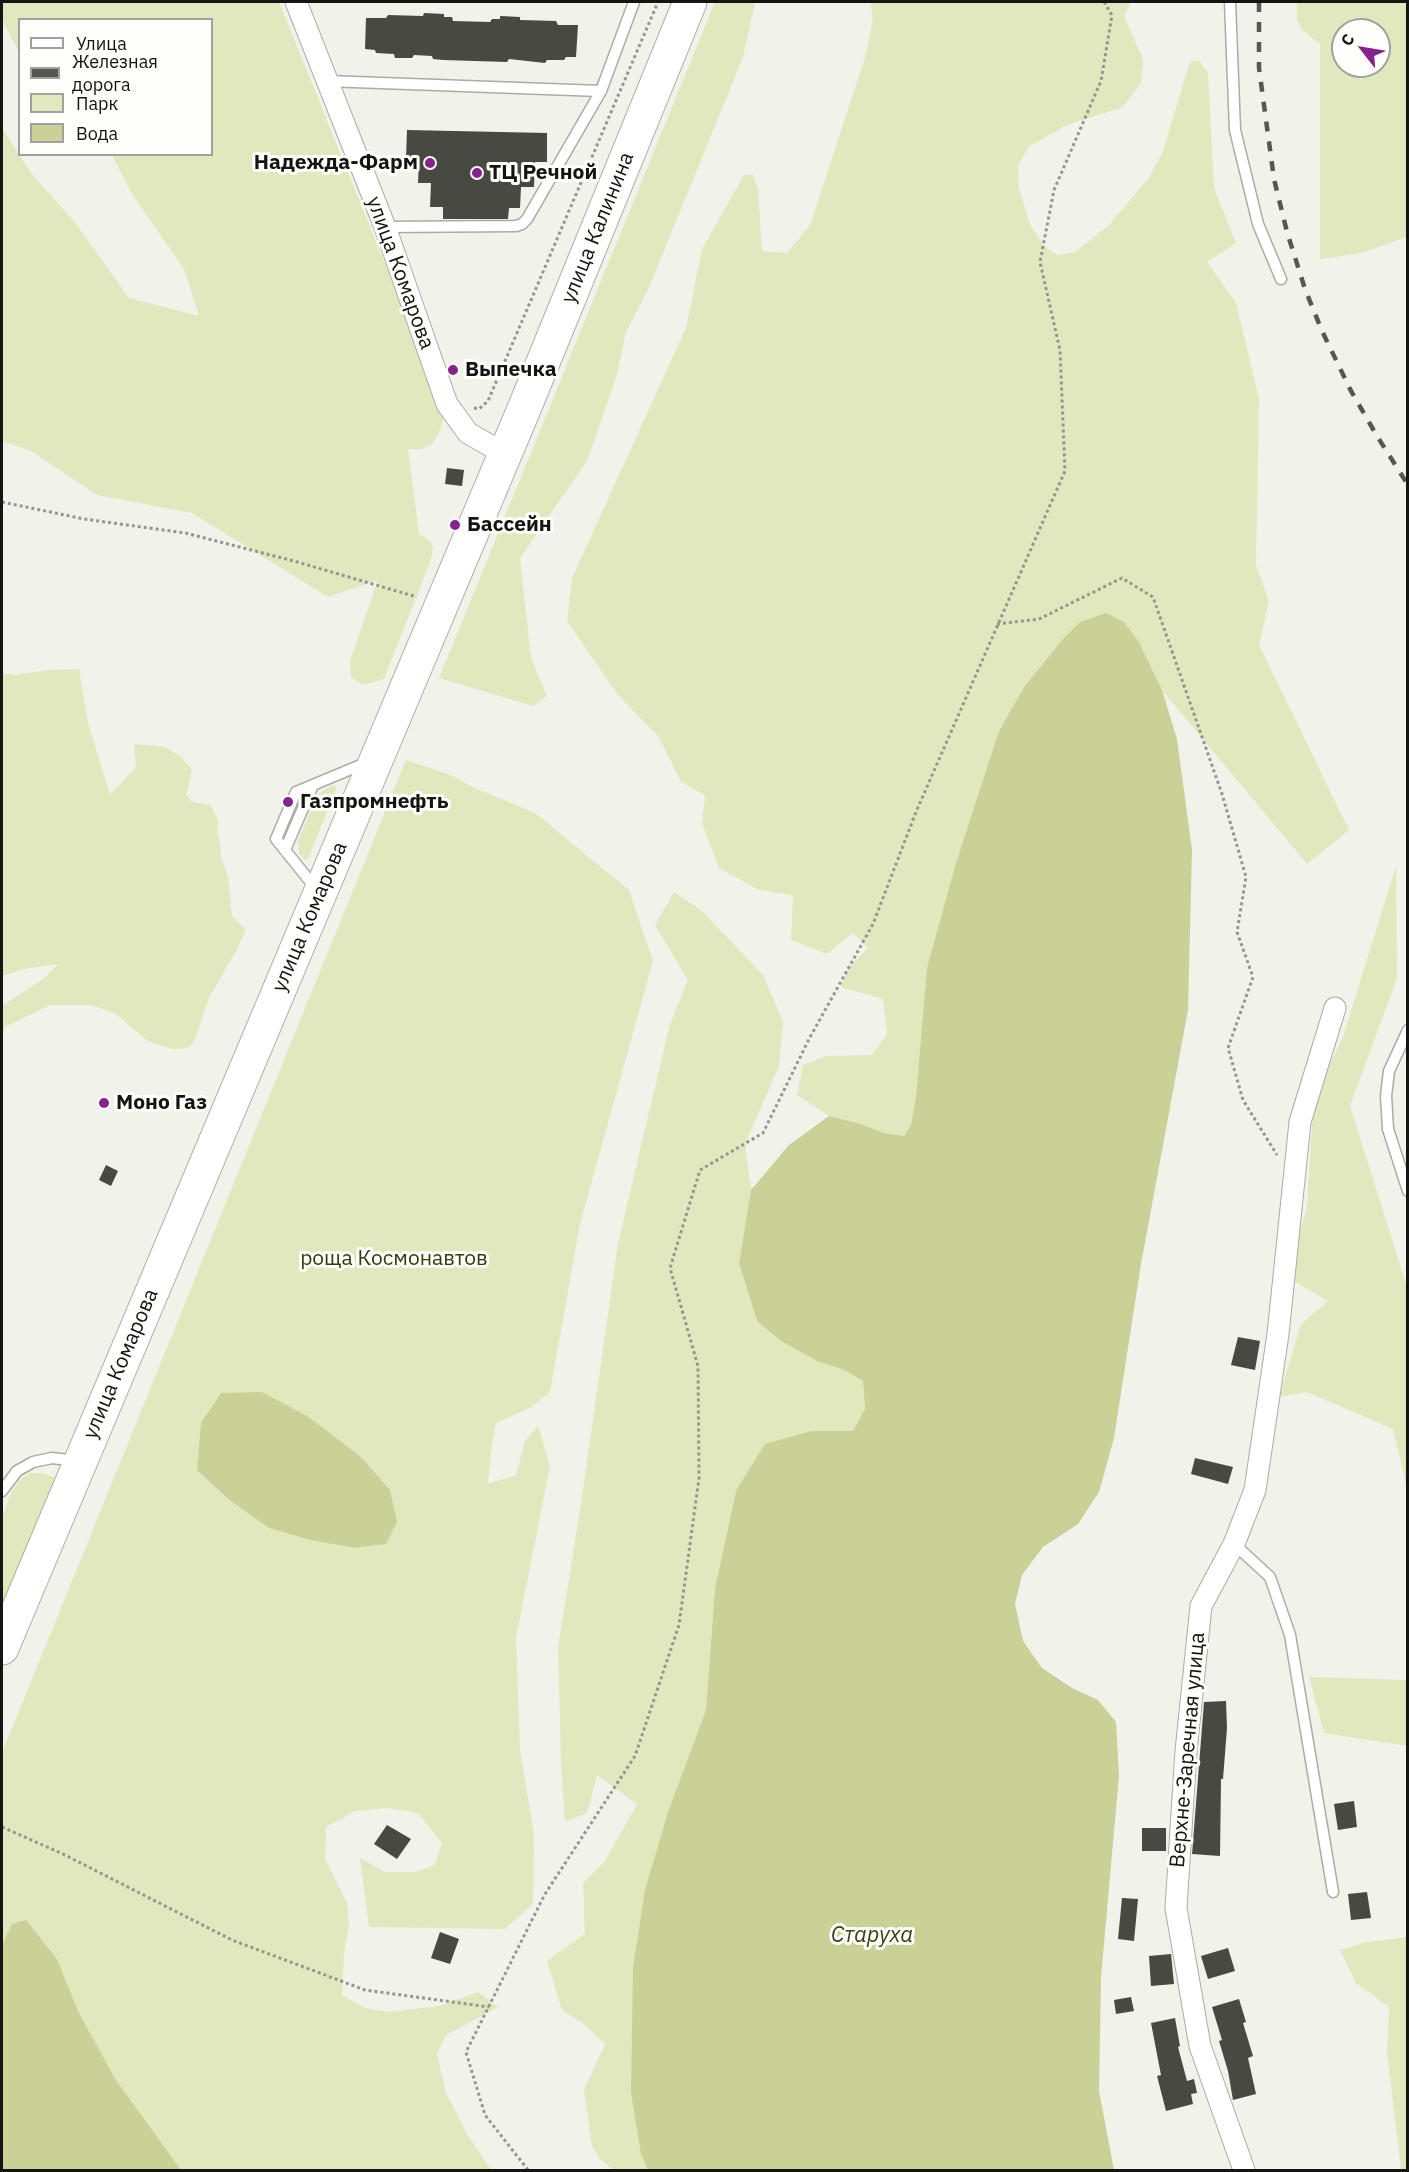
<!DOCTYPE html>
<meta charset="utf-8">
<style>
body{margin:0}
#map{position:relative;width:1409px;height:2172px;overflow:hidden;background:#f1f2e9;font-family:"IBM Plex Sans",sans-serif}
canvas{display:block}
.frame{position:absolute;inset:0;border:3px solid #141512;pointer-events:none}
.legend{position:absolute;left:18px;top:18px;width:195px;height:138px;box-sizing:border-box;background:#fefffb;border:2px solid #a0a19e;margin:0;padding:8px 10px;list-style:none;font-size:18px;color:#141512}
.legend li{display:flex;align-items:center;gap:12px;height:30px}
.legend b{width:30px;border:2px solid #a0a19e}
.north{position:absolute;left:1331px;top:18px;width:60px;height:60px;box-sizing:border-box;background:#fefffb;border:2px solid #a0a19e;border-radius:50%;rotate:301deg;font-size:16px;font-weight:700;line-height:24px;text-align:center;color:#141512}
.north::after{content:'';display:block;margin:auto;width:21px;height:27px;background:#84238d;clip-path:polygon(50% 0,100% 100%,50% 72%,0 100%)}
</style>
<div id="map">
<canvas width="1409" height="2172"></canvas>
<div class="frame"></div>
<ul class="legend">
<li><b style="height:8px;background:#fff"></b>Улица</li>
<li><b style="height:8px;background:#565752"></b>Железная дорога</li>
<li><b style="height:16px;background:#e2e8be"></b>Парк</li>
<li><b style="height:16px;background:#cad197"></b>Вода</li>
</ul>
<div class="north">С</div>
</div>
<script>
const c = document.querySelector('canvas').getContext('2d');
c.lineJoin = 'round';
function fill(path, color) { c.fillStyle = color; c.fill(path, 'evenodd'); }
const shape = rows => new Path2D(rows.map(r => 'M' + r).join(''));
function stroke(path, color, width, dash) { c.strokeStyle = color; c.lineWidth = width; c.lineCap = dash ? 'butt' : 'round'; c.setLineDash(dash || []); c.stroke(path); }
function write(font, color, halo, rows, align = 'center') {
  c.font = font + ' "IBM Plex Sans",sans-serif'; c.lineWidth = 6; c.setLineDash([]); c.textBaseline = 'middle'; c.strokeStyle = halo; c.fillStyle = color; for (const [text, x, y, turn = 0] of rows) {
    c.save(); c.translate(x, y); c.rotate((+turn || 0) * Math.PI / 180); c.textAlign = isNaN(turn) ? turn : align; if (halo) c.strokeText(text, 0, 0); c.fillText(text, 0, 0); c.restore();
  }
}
fill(shape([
 [2,2,279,2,398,296,443,419,440,430,433,443,422,449,408,449,419,534,429,540,433,546,431,559,384,679,363,685,351,677,350,661,378,580,328,597,192,513,97,495,31,451,2,441,2,128,31,173,77,225,129,298,199,316,184,269,132,194,112,155,212,154,212,20,20,20,19,52,2,20],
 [715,2,755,2,743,57,648,290,626,332,616,378,587,461,520,558,531,658,547,696,533,706,439,678],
 [870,2,1131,2,1124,16,1143,59,1141,83,1123,107,1067,125,1028,147,1018,166,1019,189,1030,225,1044,246,1057,255,1075,252,1109,225,1148,179,1162,154,1190,62,1198,60,1208,72,1214,188,1236,243,1207,262,1236,303,1259,399,1256,565,1269,601,1259,645,1349,830,1307,864,1162,690,1140,644,1062,640,1024,687,999,731,911,1125,904,1136,884,1133,861,1124,829,1116,797,1095,803,1065,826,1056,872,1055,887,1034,883,999,841,987,849,967,868,948,853,933,827,954,791,940,793,895,759,890,719,868,702,823,705,795,681,782,659,737,618,695,567,621,572,578,686,328,702,249,744,175,753,175,758,189,762,251,787,253,810,225,865,58,873,19],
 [1297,2,1407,2,1407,237,1362,253,1320,259,1320,44,1302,30,1297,20],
 [1343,30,1379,30,1379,66,1343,66],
 [79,669,88,723,110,795,136,767,134,744,165,747,181,757,192,770,186,795,192,802,210,805,218,820,217,829,220,844,221,857,228,877,232,916,246,930,237,949,209,998,194,1042,188,1048,172,1049,148,1041,116,1014,92,1005,50,1005,5,1027,2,1035,2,1006,45,978,58,964,24,969,2,976,2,673,14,675,48,670],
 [406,760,448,774,475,788,535,813,629,890,653,961,580,1224,550,1392,530,1408,496,1423,491,1451,488,1484,516,1475,525,1441,538,1426,550,1466,516,1638,520,1750,534,1836,533,1904,505,1929,369,1927,360,1858,385,1872,416,1872,435,1865,442,1843,418,1813,388,1808,355,1811,326,1827,325,1859,347,1903,349,1924,344,1952,342,1995,365,2008,389,2012,439,2006,478,1992,498,2007,446,2035,437,2054,446,2093,467,2134,491,2170,181,2170,116,2080,79,2013,57,1959,25,1920,2,1945,2,1753],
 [197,1470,386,1544,355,1548,310,1540,269,1528,228,1499],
 [332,785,336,786,336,789,308,859,306,860,299,854,298,841,317,795],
 [1396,866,1397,978,1350,1106,1407,1287,1407,1488,1393,1429,1307,1392,1279,1397,1301,1324,1328,1301,1287,1277,1307,1206,1314,1093,1327,1070,1343,1037],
 [674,892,701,910,763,975,783,1022,779,1066,745,1144,751,1190,739,1263,757,1321,781,1341,817,1361,844,1370,863,1381,865,1410,853,1431,812,1431,736,1491,715,1588,706,1710,669,1809,641,2154,648,2170,613,2170,600,2159,592,2146,584,2090,605,2044,584,2024,562,2010,547,1961,585,1934,583,1883,605,1861,637,1804,597,1775,587,1813,565,1822,561,1762,558,1646,580,1511,618,1243,670,1024,688,980,655,925],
 [31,1473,42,1473,56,1478,2,1611,2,1517,11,1493,19,1480],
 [1309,1677,1407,1680,1407,1746,1324,1733],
 [1407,1937,1408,2170,1401,2170,1387,2052,1389,2007,1356,1983,1340,1950,1367,1942]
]), '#e2e8be');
fill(shape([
 [1106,613,1124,622,1140,644,1162,690,1177,739,1192,850,1188,1010,1141,1264,1114,1438,1099,1492,1078,1524,1043,1547,1022,1575,1015,1604,1023,1641,1042,1668,1072,1688,1098,1700,1116,1722,1119,1776,1101,1977,1099,2091,1114,2170,648,2170,641,2154,631,2092,633,1968,645,1890,669,1809,706,1710,715,1588,736,1491,765,1444,812,1431,853,1431,865,1409,863,1381,844,1370,817,1361,781,1341,757,1321,739,1263,751,1190,789,1145,829,1116,861,1124,884,1133,904,1136,911,1125,916,1097,927,968,956,863,999,731,1024,687,1062,640,1080,622],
 [262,1392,307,1416,361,1457,390,1490,397,1522,386,1544,355,1548,310,1540,269,1528,228,1499,197,1470,201,1423,221,1393],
 [26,1920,57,1959,79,2013,116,2080,181,2170,2,2170,2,1945,12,1924]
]), '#cad197');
fill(shape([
 [424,13,444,14,444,17,452,17,453,21,490,22,492,19,500,19,500,16,520,17,520,20,556,21,558,25,578,25,576,57,566,57,564,60,547,60,545,63,509,59,507,62,443,60,433,59,432,56,414,55,412,58,395,58,394,54,376,53,375,50,365,49,366,18,386,18,388,15,423,16],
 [407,130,547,133,547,162,535,162,534,187,521,187,520,208,509,208,508,219,443,219,443,207,430,207,431,183,418,183,419,158,406,158],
 [447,468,464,470,462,486,445,484],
 [106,1165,118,1171,111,1186,99,1180],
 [1238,1337,1260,1341,1255,1370,1231,1365],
 [1195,1458,1233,1467,1228,1484,1191,1474],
 [1226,1701,1227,1728,1223,1779,1221,1779,1220,1856,1192,1854,1204,1702],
 [1354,1801,1357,1827,1338,1830,1334,1804],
 [387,1825,411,1839,397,1859,374,1844],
 [1142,1828,1166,1828,1166,1851,1142,1851],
 [1367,1892,1371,1918,1351,1920,1348,1894],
 [1122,1898,1138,1899,1134,1941,1118,1939],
 [440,1932,459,1939,450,1964,431,1958],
 [1228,1948,1235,1971,1208,1979,1201,1956],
 [1171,1954,1174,1984,1151,1986,1149,1956],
 [1131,1997,1134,2011,1116,2014,1114,2000],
 [1239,1999,1246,2022,1243,2023,1253,2056,1248,2058,1256,2094,1233,2100,1228,2071,1219,2041,1222,2040,1212,2007],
 [1175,2018,1180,2046,1178,2047,1187,2081,1194,2079,1197,2093,1191,2094,1193,2104,1166,2111,1157,2076,1161,2075,1151,2023]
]), '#484942');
const service = shape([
 [1230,2,1235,130,1258,224,1281,279],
 [326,81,601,91],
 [385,227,516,226,522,224,527,219,601,91,634,2],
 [285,850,313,785],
 [317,890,276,839,296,792,368,762],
 [1408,1030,1389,1071,1386,1096,1388,1129,1408,1191],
 [2,1491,17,1471,33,1462,52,1458,77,1461],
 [1234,1544,1270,1577,1290,1635,1333,1892]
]);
const minor = shape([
 [296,2,385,227,447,404,468,433,505,454],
 [1244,2170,1200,2046,1176,1908,1186,1751,1201,1606,1234,1544,1255,1490,1278,1334,1300,1122,1335,1008]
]);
const primary = shape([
 [2,1648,524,409,690,2]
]);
stroke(service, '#abada4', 13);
stroke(minor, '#abada4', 23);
stroke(primary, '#abada4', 35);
stroke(shape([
 [474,408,479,409,488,401,658,2],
 [2,502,84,519,185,533,294,561,417,597],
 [997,624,1039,619,1122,578,1153,597,1222,794,1246,877,1237,932,1253,977,1228,1048,1243,1100,1277,1155],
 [2,1827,63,1854,232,1940,365,1990,489,2007],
 [528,2170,485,2115,466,2052,545,1894,635,1756,679,1625,699,1478,698,1366,670,1268,700,1170,763,1133,809,1039,873,924,916,812,1065,471,1060,350,1040,262,1054,190,1101,81,1112,15,1104,2]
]), '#95968f', 3, [3, 3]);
stroke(service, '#fff', 10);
stroke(minor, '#fff', 21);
stroke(primary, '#fff', 33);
stroke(shape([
 [1259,2,1259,68,1274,179,1287,232,1305,289,1322,331,1351,391,1377,436,1408,485]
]), '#565752', 4.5, [10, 10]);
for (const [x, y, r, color] of [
 [430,163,6,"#84238d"],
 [477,173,6,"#84238d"],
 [453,370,6,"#84238d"],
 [455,525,6,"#84238d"],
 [288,802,6,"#84238d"],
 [104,1103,6,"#84238d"]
]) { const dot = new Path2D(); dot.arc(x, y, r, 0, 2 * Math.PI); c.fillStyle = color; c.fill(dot); stroke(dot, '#fefffb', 2); }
write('bold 21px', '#141512', '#fefffb', [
 ["Надежда-Фарм",418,163,"right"],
 ["ТЦ Речной",489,173],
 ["Выпечка",465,370],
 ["Бассейн",467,525],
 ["Газпромнефть",300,802],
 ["Моно Газ",116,1103]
], 'left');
write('21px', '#141512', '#fefffb', [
 ["улица Калинина",598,228,-68],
 ["улица Комарова",400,273,70],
 ["улица Комарова",310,917,-67],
 ["улица Комарова",121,1364,-67],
 ["Верхне-Заречная улица",1188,1750,-85]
]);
write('21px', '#373a0e', '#fefffb', [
 ["роща Космонавтов",394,1259]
]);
write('italic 22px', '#3b3f13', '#fefffb', [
 ["Старуха",872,1936]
]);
</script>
